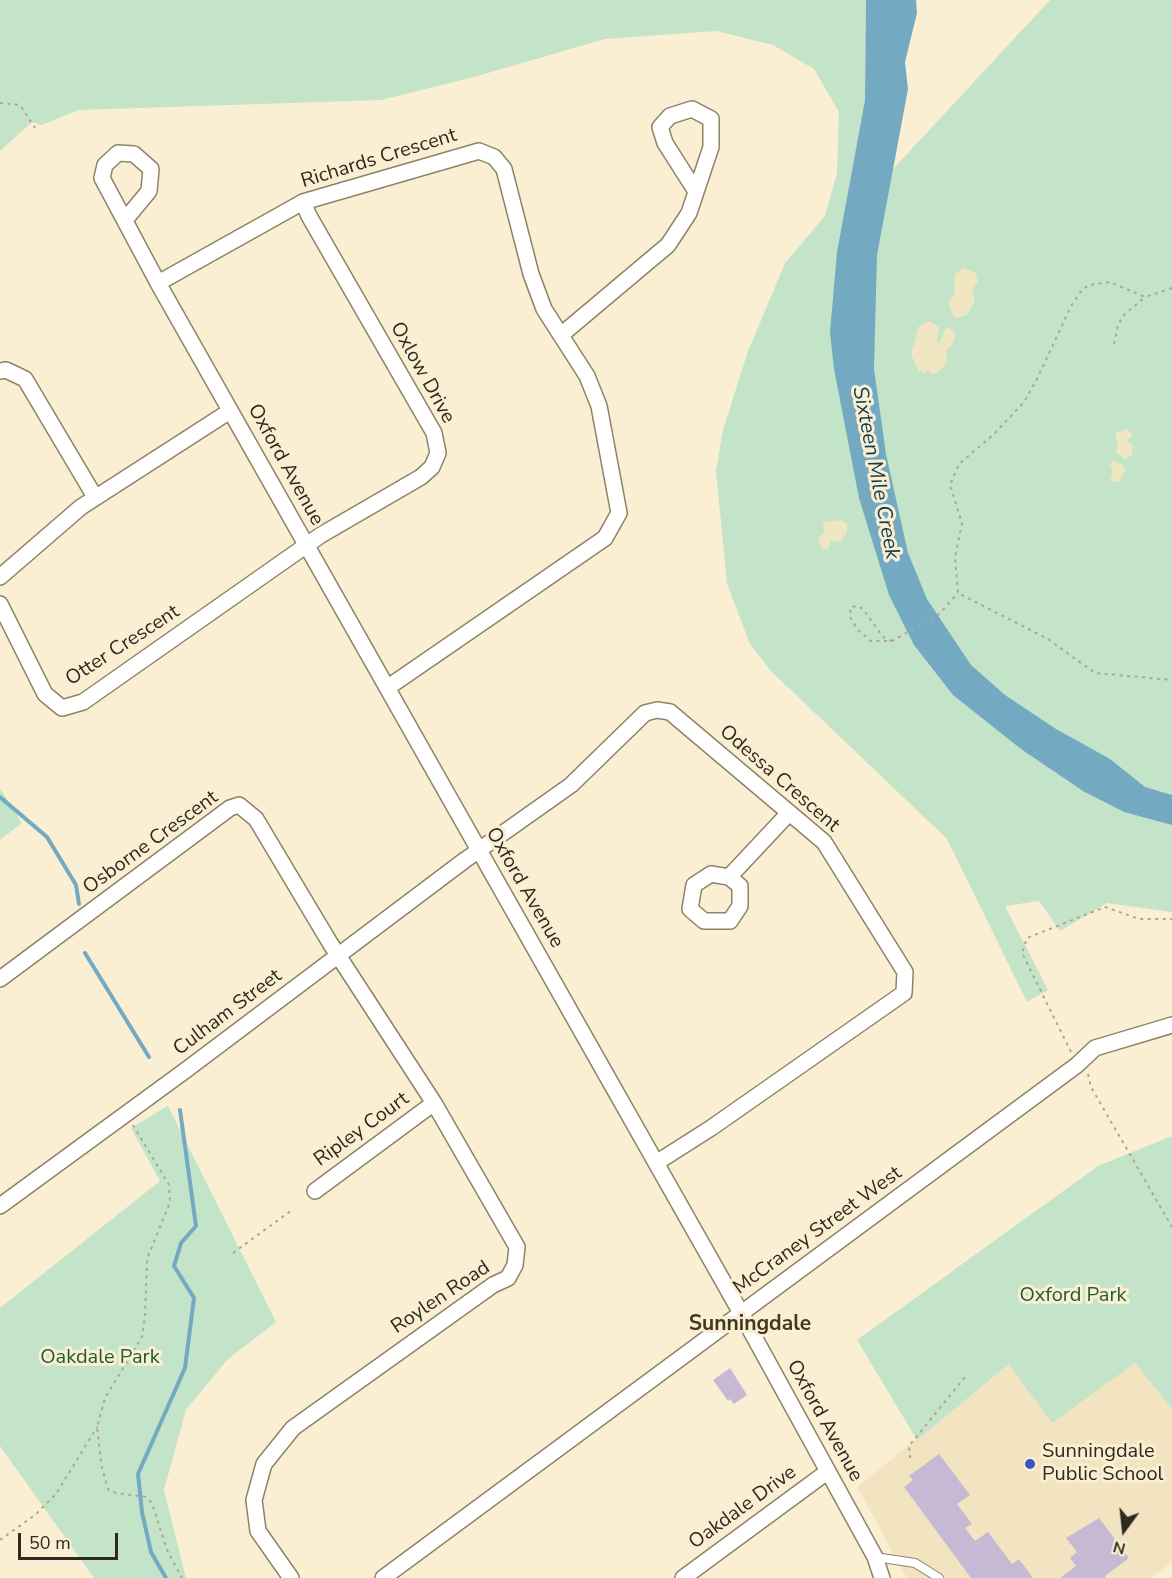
<!DOCTYPE html>
<style>
body{margin:0}
#map{position:relative;width:1172px;height:1578px;overflow:hidden;background:#fbefd3;font-family:"Nunito Sans",sans-serif}
canvas{display:block}
.north{position:absolute;left:1094px;top:1500px;width:60px;height:60px;-webkit-text-stroke:4px #fbefd3;paint-order:stroke;rotate:195deg;font-size:16px;font-weight:700;line-height:24px;text-align:center;color:#2e2a1f}
.north::after{content:'';display:block;margin:auto;width:21px;height:27px;background:#2e2a1f;clip-path:polygon(50% 0,100% 100%,50% 72%,0 100%)}
.scale{position:absolute;left:18px;top:1533px;width:100px;height:27px;box-sizing:border-box;border:3px solid #2e2a1f;border-top:0;padding-left:8px;font-size:18px;line-height:21px;white-space:nowrap;color:#2e2a1f;-webkit-text-stroke:4px #fbefd3;paint-order:stroke}
</style>
<div id="map">
<canvas width="1172" height="1578"></canvas>
<div class="north">N</div>
<div class="scale">50 m</div>
</div>
<script>
const c = document.querySelector('canvas').getContext('2d');
c.lineJoin = 'round';
function fill(path, color) { c.fillStyle = color; c.fill(path, 'evenodd'); }
const shape = rows => new Path2D(rows.map(r => 'M' + r).join(''));
function stroke(path, color, width, dash) { c.strokeStyle = color; c.lineWidth = width; c.lineCap = dash ? 'butt' : 'round'; c.setLineDash(dash || []); c.stroke(path); }
function write(font, color, halo, rows, align = 'center') {
  c.font = font + ' "Nunito Sans",sans-serif'; c.lineWidth = 6; c.setLineDash([]); c.textBaseline = 'middle'; c.strokeStyle = halo; c.fillStyle = color; for (const [text, x, y, turn = 0] of rows) {
    c.save(); c.translate(x, y); c.rotate((+turn || 0) * Math.PI / 180); c.textAlign = isNaN(turn) ? turn : align; if (halo) c.strokeText(text, 0, 0); c.fillText(text, 0, 0); c.restore();
  }
}
fill(shape([
 [1135,1362,1172,1409,1172,1562,1150,1578,907,1578,857,1487,1009,1364]
]), '#f3e4c1');
fill(shape([
 [0,0,866,0,865,100,843,223,1050,0,1172,0,1172,912,1107,903,1060,931,1039,901,1005,906,1048,990,1027,1002,947,839,771,671,750,644,727,584,716,471,723,430,747,354,785,263,825,216,837,173,839,112,814,69,773,45,716,31,605,39,474,77,381,100,79,110,41,125,32,122,0,151],
 [0,788,22,823,0,840],
 [168,1106,276,1322,227,1360,186,1410,164,1490,186,1578,94,1578,0,1446,0,1308,160,1181,131,1128],
 [1172,1136,1172,1409,1135,1363,1052,1423,1009,1364,917,1440,857,1340,1098,1166]
]), '#c3e4c8');
fill(shape([
 [963,268,976,273,978,282,972,290,975,300,967,315,956,318,952,315,948,301,954,295,955,274],
 [929,321,939,327,937,343,940,342,946,328,952,329,956,334,952,346,946,350,947,361,941,370,932,375,928,369,925,373,918,371,911,354,919,326],
 [1127,429,1133,435,1127,441,1133,445,1132,455,1125,459,1116,452,1118,444,1115,437,1117,432],
 [1113,461,1124,466,1125,471,1119,482,1114,482,1110,478,1113,472,1110,466],
 [841,520,847,524,847,533,840,542,831,541,828,549,822,549,818,538,824,533,823,522]
]), '#f0e6c1');
fill(shape([
 [866,0,916,0,917,13,905,62,908,89,877,255,874,369,886,454,908,553,927,599,971,665,1005,695,1056,729,1110,759,1145,787,1172,795,1172,825,1124,812,1083,791,1021,749,953,695,914,645,889,595,859,498,834,369,830,332,837,252,865,100]
]), '#74a9c2');
stroke(shape([
 [0,797,47,837,76,885,79,904],
 [85,953,149,1057],
 [166,1578,151,1552,142,1512,138,1474,185,1368,194,1298,174,1266,181,1243,196,1226,180,1110]
]), '#74a9c2', 4);
fill(shape([
 [730,1368,747,1395,734,1404,730,1399,728,1401,713,1380],
 [939,1454,970,1495,957,1504,972,1524,965,1528,975,1541,988,1532,1012,1564,1019,1559,1033,1578,971,1578,904,1487,913,1480,909,1476],
 [1099,1518,1129,1558,1105,1576,1106,1578,1060,1578,1076,1566,1070,1558,1077,1552,1066,1538]
]), '#c6b9d4');
const lane = shape([
 [875,1557,915,1563,939,1578]
]);
const street = shape([
 [125,220,149,191,151,169,134,154,118,153,105,165,102,178,158,283,741,1313,875,1557,882,1578],
 [158,283,303,202,479,151,494,157,504,169,531,274,544,309,587,376,599,406,619,513,605,538,387,688],
 [561,335,668,245,689,213,711,147,711,119,692,109,670,116,660,127,665,143,695,190],
 [0,371,6,370,25,379,95,497],
 [0,577,81,507,230,411],
 [0,604,45,694,62,708,83,702,321,535,421,477,432,467,438,453,434,433,309,216,303,202],
 [711,874,729,877,740,886,740,906,730,921,704,921,690,909,694,885,711,874],
 [729,877,789,813],
 [0,979,230,808,239,805,256,819,330,943,434,1103,517,1247,515,1265,508,1278,493,1285,293,1428,264,1464,254,1500,258,1531,291,1578],
 [315,1191,434,1103],
 [0,1206,186,1070,465,860,571,785,645,713,657,710,670,712,824,842,905,972,904,993,711,1128,656,1163],
 [383,1578,1077,1065,1095,1048,1172,1025],
 [683,1578,827,1472]
]);
stroke(lane, '#8e8369', 10);
stroke(street, '#8e8369', 18);
stroke(shape([
 [0,103,20,105,35,128],
 [1172,288,1145,297,1110,282,1089,285,1082,290,1071,306,1038,377,1024,402,994,434,959,464,950,485,962,523,955,557,958,593,1048,639,1095,673,1172,680],
 [1114,344,1118,325,1124,315,1145,297],
 [892,641,883,637,863,609,858,606,851,607,850,617,858,630,871,641,892,641,938,615,958,593],
 [1071,1052,1022,953,1027,938,1105,907,1139,919,1172,919],
 [1088,1074,1091,1087,1172,1227],
 [133,1125,169,1185,170,1202,147,1259,145,1317,142,1337,105,1398,97,1427,102,1468,108,1489,116,1493,146,1497,152,1503,167,1550,182,1578],
 [233,1253,292,1210],
 [910,1458,909,1446,965,1377],
 [0,1540,35,1515,56,1494,97,1427]
]), '#afa690', 2, [3, 4.5]);
stroke(lane, '#fff', 8);
stroke(street, '#fff', 15);
for (const [x, y, r, color] of [
 [1030,1464,6,"#3753c5"]
]) { const dot = new Path2D(); dot.arc(x, y, r, 0, 2 * Math.PI); c.fillStyle = color; c.fill(dot); stroke(dot, '#fbefd3', 2); }
write('20px', '#2e2a1f', '#fbefd3', [
 ["Richards Crescent",379,159,-17],
 ["Oxlow Drive",422,373,61],
 ["Oxford Avenue",285,465,61],
 ["Otter Crescent",123,646,-33],
 ["Odessa Crescent",779,779,41],
 ["Osborne Crescent",151,843,-36],
 ["Oxford Avenue",524,888,60],
 ["Culham Street",228,1013,-37],
 ["Ripley Court",362,1130,-36],
 ["McCraney Street West",818,1231,-36],
 ["Roylen Road",441,1298,-34],
 ["Oxford Avenue",824,1421,61],
 ["Oakdale Drive",743,1508,-36]
]);
write('20px', '#1e5d31', '#fbefd3', [
 ["Oxford Park",1073,1296],
 ["Oakdale Park",100,1358]
]);
write('20px', '#2e2a1f', '#fbefd3', [
 ["Sunningdale",1042,1452],
 ["Public School",1042,1475]
], 'left');
write('italic 21px', '#0e3d4f', '#fbefd3', [
 ["Sixteen Mile Creek",875,473,79]
]);
write('bold 21px', '#413820', '#fbefd3', [
 ["Sunningdale",750,1325]
]);
</script>
